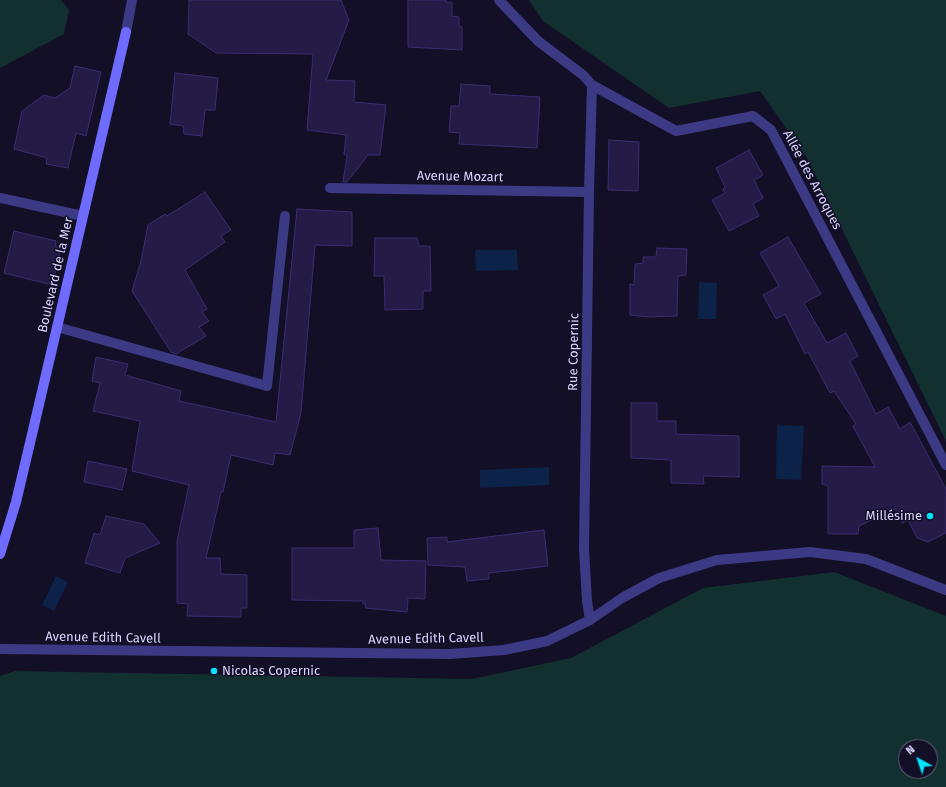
<!DOCTYPE html>
<meta charset="utf-8">
<style>
body{margin:0}
#map{position:relative;width:946px;height:787px;overflow:hidden;background:#130f26;font-family:"Fira Sans",sans-serif}
canvas{display:block}
.north{position:absolute;left:898px;top:739px;width:40px;height:40px;box-sizing:border-box;background:#130f26;border:1px solid #625e7d;border-radius:50%;rotate:320deg;font-size:11px;font-weight:700;line-height:16px;text-align:center;color:#d9d4ff}
.north::after{content:'';display:block;margin:auto;width:14px;height:18px;background:#00e5ff;clip-path:polygon(50% 0,100% 100%,50% 72%,0 100%)}
</style>
<div id="map">
<canvas width="946" height="787"></canvas>
<div class="north">N</div>
</div>
<script>
const c = document.querySelector('canvas').getContext('2d');
c.lineJoin = 'round';
function fill(path, color) { c.fillStyle = color; c.fill(path, 'evenodd'); }
const shape = rows => new Path2D(rows.map(r => 'M' + r).join(''));
function stroke(path, color, width, dash) { c.strokeStyle = color; c.lineWidth = width; c.lineCap = dash ? 'butt' : 'round'; c.setLineDash(dash || []); c.stroke(path); }
function write(font, color, halo, rows, align = 'center') {
  c.font = font + ' "Fira Sans",sans-serif'; c.lineWidth = 3; c.setLineDash([]); c.textBaseline = 'middle'; c.strokeStyle = halo; c.fillStyle = color; for (const [text, x, y, turn = 0] of rows) {
    c.save(); c.translate(x, y); c.rotate((+turn || 0) * Math.PI / 180); c.textAlign = isNaN(turn) ? turn : align; if (halo) c.strokeText(text, 0, 0); c.fillText(text, 0, 0); c.restore();
  }
}
fill(shape([
 [0,0,61,0,69,10,64,34,0,68],
 [529,0,946,0,946,441,807,158,760,91,669,108,543,21],
 [834,572,946,616,946,787,0,787,0,676,15,671,472,679,571,658,703,588],
 [906,747,930,747,930,771,906,771]
]), '#12302f');
fill(shape([
 [475,250,517,250,518,270,476,271],
 [699,282,717,283,716,319,698,319],
 [777,425,804,426,801,480,776,479],
 [549,467,549,485,480,488,480,470],
 [56,576,68,582,54,611,42,605]
]), '#0c2248');
const building = shape([
 [189,0,341,0,349,20,326,80,355,81,354,102,386,105,380,155,368,155,347,182,343,182,347,156,344,154,346,135,307,130,313,54,216,53,188,34,189,0],
 [408,0,446,0,446,2,452,2,452,16,459,17,459,26,462,27,462,50,408,47,408,0],
 [75,66,101,72,86,136,76,133,68,168,46,164,47,158,14,149,22,111,44,95,55,98,70,88,75,66],
 [175,73,218,78,215,110,205,110,202,136,184,134,183,126,170,124,175,73],
 [461,84,490,86,490,94,540,97,537,148,459,144,460,133,449,132,451,106,459,106,461,84],
 [609,140,639,142,638,191,608,190,609,140],
 [749,150,763,175,754,180,763,198,753,204,759,216,729,231,712,200,725,193,723,190,725,187,716,168,749,150],
 [205,192,231,230,221,236,225,242,185,270,207,309,202,312,209,321,199,327,206,336,176,354,171,352,132,291,141,261,148,225,165,214,167,216,205,192],
 [297,209,352,212,352,246,315,245,301,413,290,455,275,453,273,465,231,455,223,492,221,492,206,558,220,558,221,574,247,575,247,608,241,608,241,617,187,616,188,604,177,603,177,541,189,485,132,471,140,421,93,411,100,383,92,381,96,357,128,364,125,375,181,391,179,401,276,422,297,209],
 [14,231,56,241,55,246,61,248,52,285,4,273,14,231],
 [788,237,821,294,804,303,827,343,846,333,858,356,850,361,876,414,888,407,900,429,910,422,946,489,946,533,928,542,917,538,908,520,902,523,895,509,859,526,858,534,828,534,828,486,822,484,822,466,875,467,853,426,856,424,834,391,830,393,808,352,805,354,785,314,776,319,763,295,779,286,760,253,788,237],
 [375,238,417,238,419,246,430,246,431,291,423,291,423,309,385,310,384,276,374,276,375,238],
 [657,248,687,249,686,275,678,276,677,316,649,317,630,315,630,284,634,285,635,264,643,263,643,257,656,257,657,248],
 [631,403,657,403,657,421,676,421,676,434,739,436,739,477,703,476,704,484,671,483,671,460,631,458,631,403],
 [88,461,127,469,122,490,84,482,88,461],
 [106,516,144,524,160,543,125,558,120,573,85,563,94,533,100,535,106,516],
 [378,528,381,560,426,561,425,599,408,598,407,612,365,608,366,604,363,604,363,601,292,600,292,548,354,548,354,530,378,528],
 [544,530,548,566,489,573,489,579,467,581,465,567,428,565,427,538,447,537,447,542,544,530]
]);
fill(building, '#241b47');
stroke(building, '#3b2d73', 1);
stroke(shape([
 [0,198,83,216],
 [57,327,267,386,285,216]
]), '#3d3a85', 10);
stroke(shape([
 [499,0,538,41,583,75,592,85,676,131,753,116,771,130,946,465],
 [126,32,132,0],
 [330,188,589,192],
 [590,620,587,601,584,549,589,192,592,85]
]), '#3d3a85', 10);
stroke(shape([
 [0,649,450,654,504,650,547,641,590,620,622,598,659,578,717,560,810,552,866,559,946,590]
]), '#3d3a85', 10);
stroke(shape([
 [0,554,16,502,30,443,126,32]
]), '#6f6bff', 10);
for (const [x, y, r, color] of [
 [930,516,4,"#00e5ff"],
 [214,671,4,"#00e5ff"]
]) { const dot = new Path2D(); dot.arc(x, y, r, 0, 2 * Math.PI); c.fillStyle = color; c.fill(dot); stroke(dot, '#130f26', 1.5); }
write('13px', '#d9d4ff', '#130f26', [
 ["Avenue Mozart",460,177,1],
 ["Allée des Arroques",812,180,62],
 ["Boulevard de la Mer",56,275,-77],
 ["Rue Copernic",574,352,-89],
 ["Avenue Edith Cavell",103,638,1],
 ["Avenue Edith Cavell",426,639,-1]
]);
write('13px', '#d9d4ff', '#130f26', [
 ["Millésime",922,516],
 ["Nicolas Copernic",222,671,"left"]
], 'right');
</script>
